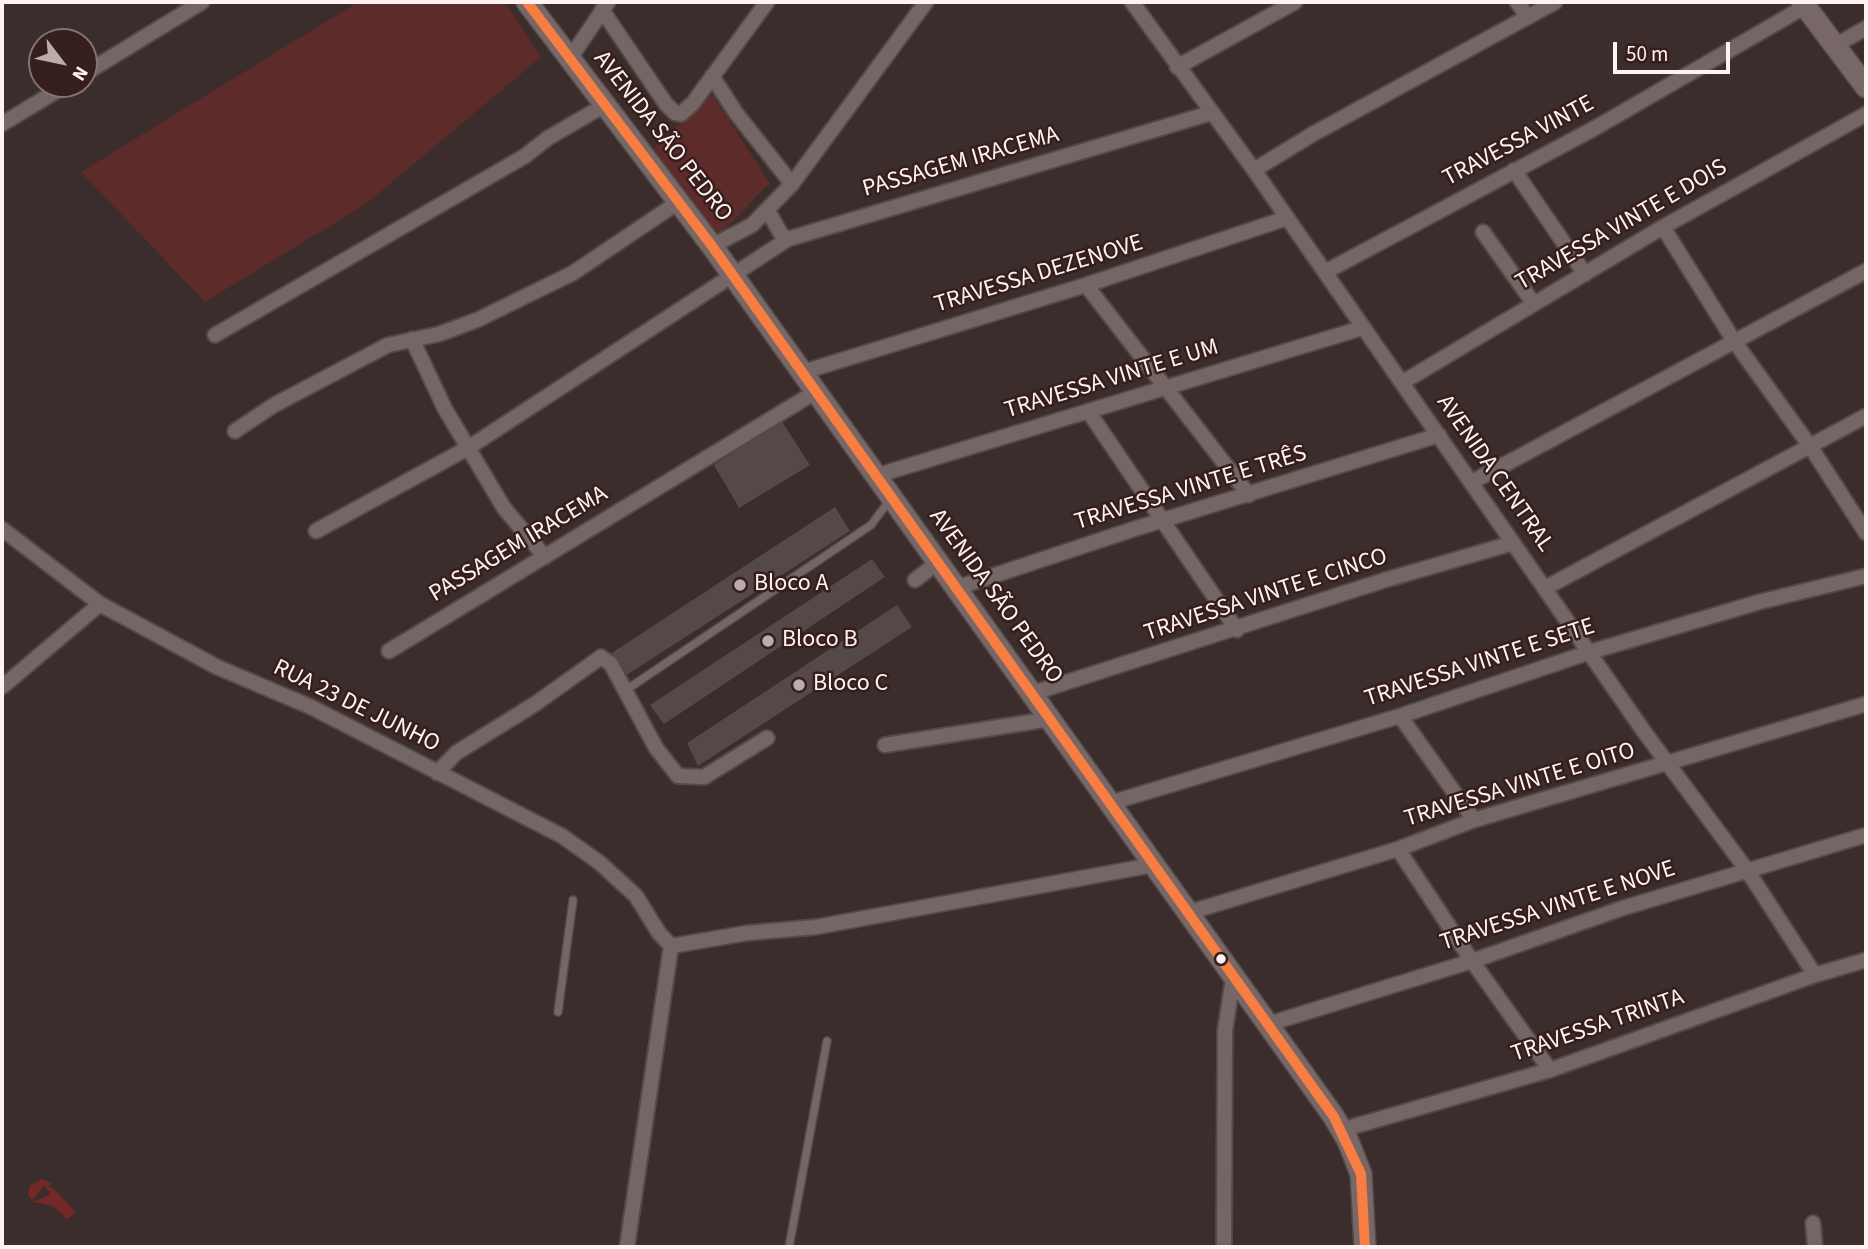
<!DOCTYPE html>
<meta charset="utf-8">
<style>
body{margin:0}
#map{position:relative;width:1868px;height:1249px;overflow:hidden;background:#3a2d2c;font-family:"Source Sans 3",sans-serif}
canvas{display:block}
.frame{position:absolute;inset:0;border:4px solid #fff2f0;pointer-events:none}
.north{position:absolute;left:28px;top:28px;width:70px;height:70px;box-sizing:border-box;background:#351e1c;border:2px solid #867371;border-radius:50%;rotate:122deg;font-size:19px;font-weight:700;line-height:28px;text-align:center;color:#fff2f0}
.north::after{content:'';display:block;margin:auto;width:24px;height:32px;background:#baadab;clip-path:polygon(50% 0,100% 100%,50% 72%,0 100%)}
.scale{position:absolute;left:1613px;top:42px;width:117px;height:32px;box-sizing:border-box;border:4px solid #fff2f0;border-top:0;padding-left:9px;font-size:21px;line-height:24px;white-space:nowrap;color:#fff2f0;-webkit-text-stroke:5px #351e1c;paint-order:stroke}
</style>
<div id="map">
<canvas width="1868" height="1249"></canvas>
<div class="frame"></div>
<div class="north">N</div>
<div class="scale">50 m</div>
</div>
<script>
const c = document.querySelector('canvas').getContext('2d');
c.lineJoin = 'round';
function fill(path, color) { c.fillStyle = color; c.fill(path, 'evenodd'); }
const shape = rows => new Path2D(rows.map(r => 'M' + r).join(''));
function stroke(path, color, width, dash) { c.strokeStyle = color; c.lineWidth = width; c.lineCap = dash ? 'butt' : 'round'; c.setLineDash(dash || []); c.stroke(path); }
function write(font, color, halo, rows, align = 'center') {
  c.font = font + ' "Source Sans 3",sans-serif'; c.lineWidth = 5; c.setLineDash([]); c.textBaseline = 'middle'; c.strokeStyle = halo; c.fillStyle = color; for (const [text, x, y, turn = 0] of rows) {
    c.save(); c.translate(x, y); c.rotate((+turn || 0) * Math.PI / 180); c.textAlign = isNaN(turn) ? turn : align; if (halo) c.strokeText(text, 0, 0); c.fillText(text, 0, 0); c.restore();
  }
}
fill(shape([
 [358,2,505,2,541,57,366,204,205,302,81,172],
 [712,94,770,183,717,237,653,149]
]), '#5d2b29');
fill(shape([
 [42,1179,51,1183,49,1188,53,1188,76,1212,67,1219,53,1206,33,1202,51,1194,44,1186,32,1200,28,1195,30,1186]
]), '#742827');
fill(shape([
 [781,420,810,465,739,508,714,465],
 [835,507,850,531,625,676,610,654],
 [872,559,885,577,664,724,650,705],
 [897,605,912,627,698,766,687,743]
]), '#544948');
const lane = shape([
 [626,690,871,525,889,501],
 [558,1012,573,900],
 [789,1247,827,1041]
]);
const street = shape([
 [1132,2,1254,170,1645,733,1747,870,1815,975],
 [1517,2,1528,17],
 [602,10,666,104,675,113,681,114,693,103,767,2],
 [1834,46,1866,28],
 [569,60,608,2],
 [1177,67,1295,2],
 [84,74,202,2],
 [712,76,736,113,792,184],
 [2,124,68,84],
 [1254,170,1313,134,1555,2],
 [1514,170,1585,274],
 [768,211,781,234,788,239],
 [1663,227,1734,341,1810,446,1866,533],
 [1483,232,1534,304],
 [712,246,752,225,792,184,926,2],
 [1325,272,1595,128,1806,6],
 [1086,285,1249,495],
 [215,335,525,156,548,138,605,105],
 [412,339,445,409,504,508,545,557],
 [803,372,1086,285,1287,218],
 [1403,382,1663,227,1866,114],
 [1088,411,1237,630],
 [235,431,274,405,388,345,439,334,477,320,573,273,677,203],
 [875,476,1362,328],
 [1472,482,1866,271],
 [2,529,100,604,217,667,311,707,562,836,600,863,636,896,659,933,671,946],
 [316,531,468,448,788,239,1211,113],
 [915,580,938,562],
 [1547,587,1866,416],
 [956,588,1134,529,1439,435],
 [389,651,817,391],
 [2,687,100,604],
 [1033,693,1385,580,1513,543],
 [1400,716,1474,820],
 [885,745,1050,719],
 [437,773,456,753,535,704,601,657,611,664,656,748,678,776,704,777,767,738],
 [1110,803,1400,716,1590,652,1759,602,1866,576],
 [1398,849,1472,961,1550,1070],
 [1187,913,1398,849,1474,820,1866,704],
 [671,946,747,933,816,927,1153,865],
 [1265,1025,1472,961,1623,908,1866,835],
 [1341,1130,1550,1070,1815,975,1866,960],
 [1813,1223,1815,1247],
 [627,1247,671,946],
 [1224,1247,1225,1031,1233,978]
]);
const secondary = shape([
 [527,2,712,246,1334,1117,1348,1141,1361,1174,1365,1247],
 [1802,2,1866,87]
]);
stroke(lane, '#554948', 10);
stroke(street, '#554948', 18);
stroke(secondary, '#554948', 24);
stroke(lane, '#746664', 7);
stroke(street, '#746664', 14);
stroke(secondary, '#776867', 21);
stroke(shape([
 [527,2,712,246,1334,1117,1361,1174,1365,1247]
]), '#f77d43', 10);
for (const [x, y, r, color] of [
 [740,585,7,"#baadab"],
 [768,641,7,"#baadab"],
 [799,685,7,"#baadab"],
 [1221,959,6,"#fff2f0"]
]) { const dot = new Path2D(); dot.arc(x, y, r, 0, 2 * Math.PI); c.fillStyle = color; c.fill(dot); stroke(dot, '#351e1c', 2.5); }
write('24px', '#fff2f0', '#351e1c', [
 ["AVENIDA SÃO PEDRO",662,137,52],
 ["TRAVESSA VINTE",1519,142,-28],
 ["PASSAGEM IRACEMA",961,163,-16],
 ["TRAVESSA VINTE E DOIS",1622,226,-30],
 ["TRAVESSA DEZENOVE",1039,275,-17],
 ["TRAVESSA VINTE E UM",1112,380,-17],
 ["AVENIDA CENTRAL",1494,474,55],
 ["TRAVESSA VINTE E TRÊS",1191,489,-17],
 ["PASSAGEM IRACEMA",519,545,-31],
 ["TRAVESSA VINTE E CINCO",1266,596,-18],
 ["AVENIDA SÃO PEDRO",995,597,54],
 ["TRAVESSA VINTE E SETE",1480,664,-18],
 ["RUA 23 DE JUNHO",356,707,26],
 ["TRAVESSA VINTE E OITO",1520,786,-17],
 ["TRAVESSA VINTE E NOVE",1558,907,-18],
 ["TRAVESSA TRINTA",1598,1027,-19]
]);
write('24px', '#fff2f0', '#351e1c', [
 ["Bloco A",754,585],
 ["Bloco B",782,641],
 ["Bloco C",813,685]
], 'left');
</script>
